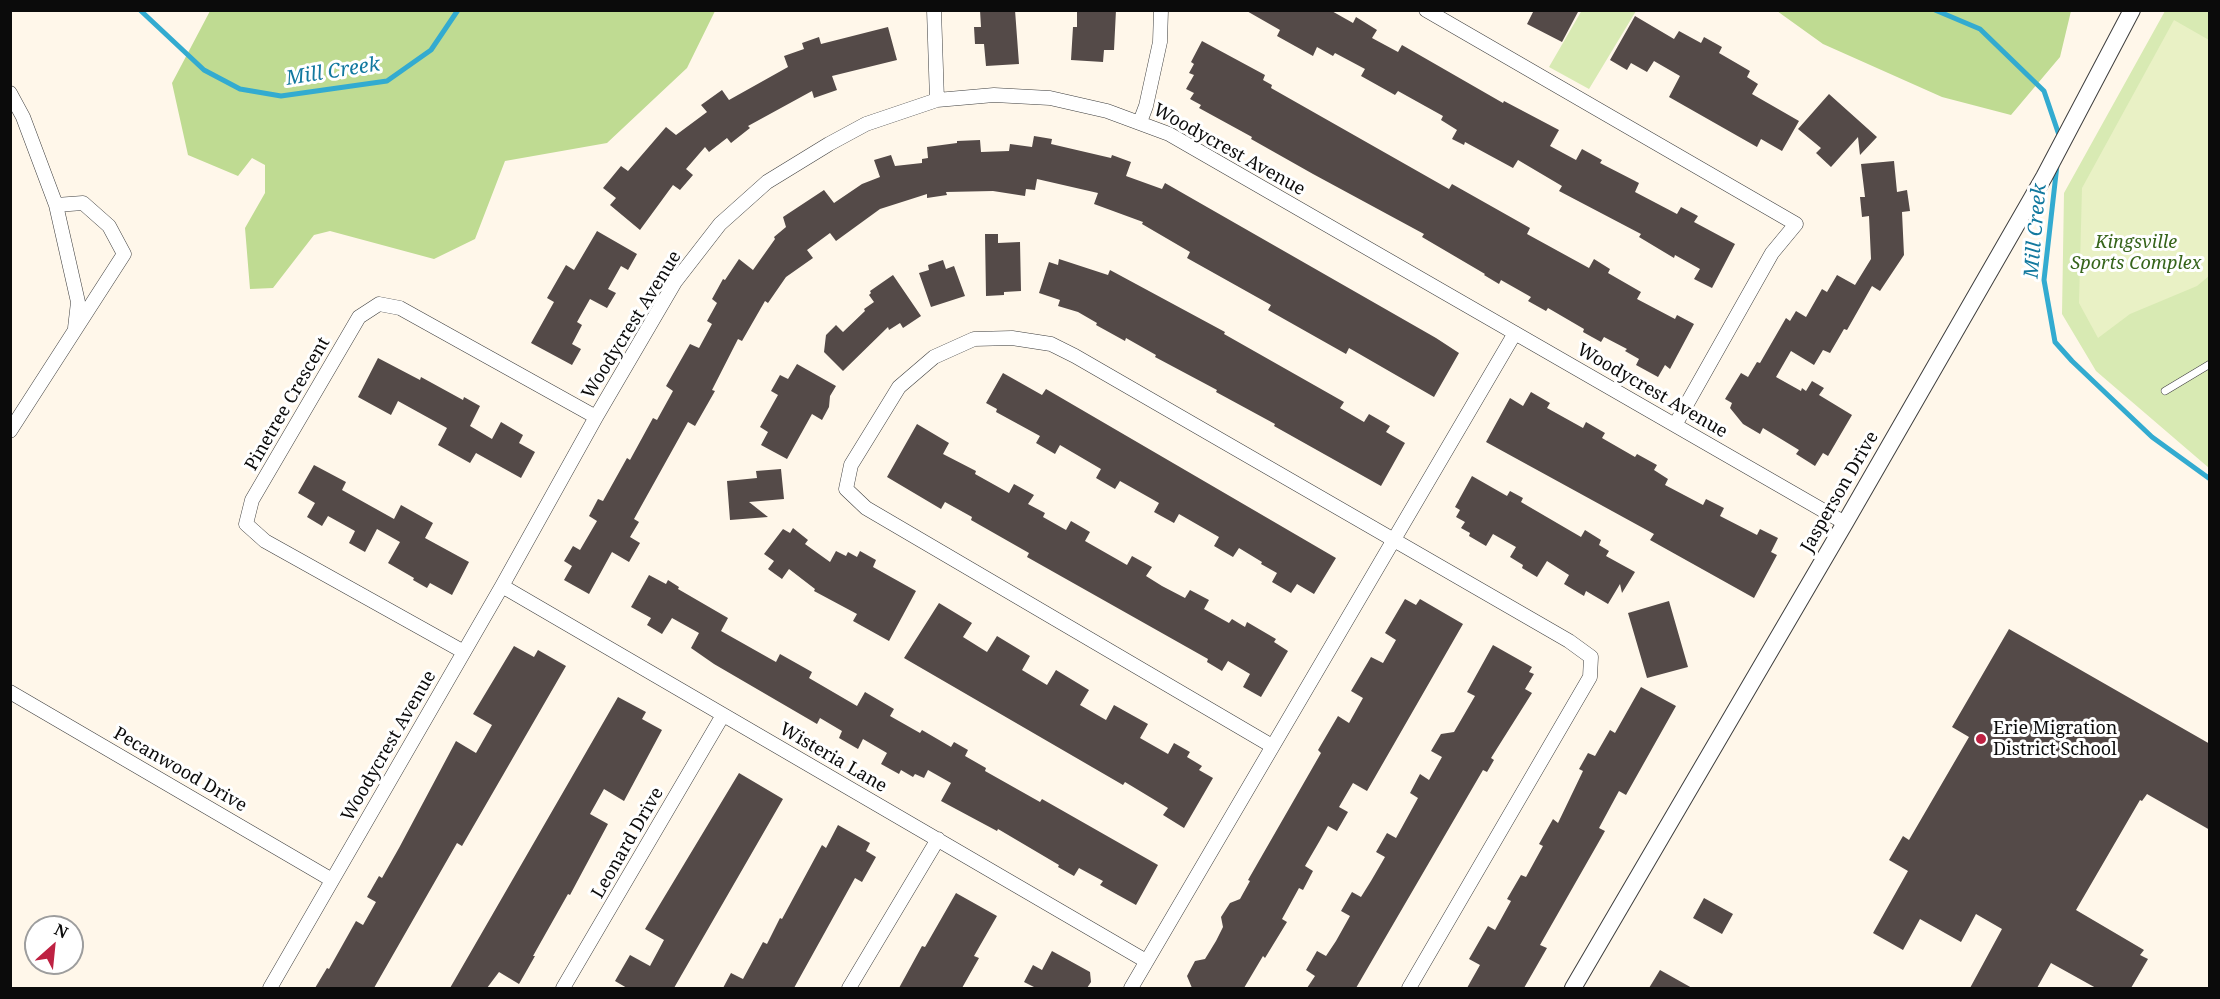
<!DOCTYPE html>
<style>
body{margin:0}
#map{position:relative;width:2220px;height:999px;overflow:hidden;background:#fff7ea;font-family:"Noto Serif",serif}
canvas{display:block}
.frame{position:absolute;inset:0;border:12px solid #0b0b0b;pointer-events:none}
.north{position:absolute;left:24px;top:915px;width:60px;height:60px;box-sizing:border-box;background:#fff;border:2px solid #9d9d9d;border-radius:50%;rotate:27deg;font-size:16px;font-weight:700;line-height:24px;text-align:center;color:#0b0b0b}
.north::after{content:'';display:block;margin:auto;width:21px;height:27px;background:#be2142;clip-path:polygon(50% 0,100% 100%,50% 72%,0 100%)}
</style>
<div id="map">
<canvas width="2220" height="999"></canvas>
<div class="frame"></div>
<div class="north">N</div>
</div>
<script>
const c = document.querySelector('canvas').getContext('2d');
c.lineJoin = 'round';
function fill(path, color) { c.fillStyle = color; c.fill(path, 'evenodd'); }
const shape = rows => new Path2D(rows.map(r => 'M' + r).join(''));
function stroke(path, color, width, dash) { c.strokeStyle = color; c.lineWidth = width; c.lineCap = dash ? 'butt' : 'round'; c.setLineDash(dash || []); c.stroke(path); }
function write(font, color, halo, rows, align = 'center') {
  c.font = font + ' "Noto Serif",serif'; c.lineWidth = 6; c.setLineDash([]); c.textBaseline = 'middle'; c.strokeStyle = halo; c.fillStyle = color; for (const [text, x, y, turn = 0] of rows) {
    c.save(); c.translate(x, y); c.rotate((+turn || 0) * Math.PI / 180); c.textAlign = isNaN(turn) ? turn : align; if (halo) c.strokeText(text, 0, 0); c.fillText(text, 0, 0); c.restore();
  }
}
fill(shape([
 [1582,10,1636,11,1589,89,1549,67],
 [2165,11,2209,11,2209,468,2096,371,2062,314,2064,193]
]), '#d8eab3');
fill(shape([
 [210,11,210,10,715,11,687,68,607,143,505,161,475,239,434,259,330,231,314,235,273,288,250,289,245,228,265,193,265,165,252,158,238,176,188,155,172,83],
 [1777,11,2071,11,2060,57,2011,115,1942,97,1823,44]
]), '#bfdb92');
fill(shape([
 [2174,20,2209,40,2209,276,2197,286,2130,314,2098,338,2079,303,2082,188]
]), '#e9f1c5');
stroke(shape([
 [140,10,204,70,240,89,281,96,387,81,431,50,458,10],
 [1935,10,1980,29,2044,91,2060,138],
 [2057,165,2044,280,2055,342,2072,361,2152,437,2210,479]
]), '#33abd0', 5);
fill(shape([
 [980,10,1015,10,1019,64,986,66,984,44,975,44,974,27,981,27],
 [1077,10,1116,10,1114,50,1104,50,1103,62,1071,60,1073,27,1077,27],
 [1245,10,1330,10,1353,23,1356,17,1377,30,1372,38,1398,52,1402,45,1503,103,1504,101,1559,130,1550,146,1576,160,1582,149,1602,160,1600,163,1639,183,1635,192,1677,214,1681,207,1698,216,1694,222,1735,244,1712,288,1694,279,1700,269,1675,255,1674,258,1639,237,1641,234,1559,191,1562,186,1518,160,1513,168,1465,142,1464,145,1452,139,1457,130,1441,120,1443,116,1398,91,1395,95,1361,76,1365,69,1335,53,1333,56,1317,47,1313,56,1277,36,1280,30],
 [1534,10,1579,10,1562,42,1527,24],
 [1635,16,1674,39,1679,31,1701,43,1704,37,1722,47,1719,53,1750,71,1747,77,1758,84,1752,94,1799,121,1782,151,1761,139,1757,147,1669,97,1680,76,1654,61,1647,72,1631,63,1627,70,1610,60],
 [888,27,897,60,832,76,837,90,814,98,812,91,748,126,750,128,731,143,727,138,709,152,705,147,686,169,693,175,680,190,673,185,640,230,610,205,616,198,603,188,621,166,628,171,666,127,676,135,707,112,701,105,722,90,729,100,788,67,784,56,804,49,802,43,819,37,821,44],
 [1202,41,1265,75,1263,80,1272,85,1271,88,1449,189,1452,184,1530,228,1527,234,1589,268,1594,259,1610,269,1608,273,1641,292,1637,299,1675,319,1677,315,1694,324,1670,369,1665,365,1658,377,1636,365,1639,359,1625,351,1627,349,1604,337,1601,342,1583,332,1584,329,1548,308,1546,311,1528,301,1531,297,1501,280,1499,284,1484,275,1485,274,1422,237,1424,234,1313,174,1251,139,1252,137,1199,108,1201,105,1190,99,1194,93,1186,89,1194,75,1189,73,1194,64,1191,62],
 [1829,94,1877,137,1860,155,1858,137,1831,167,1816,153,1821,148,1798,129],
 [1034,136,1052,139,1051,144,1111,158,1112,155,1131,162,1126,176,1162,189,1165,183,1436,338,1459,353,1434,397,1349,348,1346,354,1268,310,1271,305,1187,258,1190,252,1142,224,1143,222,1094,204,1098,193,1037,179,1035,190,1026,189,1025,196,993,191,946,192,947,195,927,198,927,194,880,209,836,241,830,233,807,250,813,258,786,277,768,303,765,301,742,341,738,339,712,390,715,391,695,426,688,422,634,519,639,522,630,537,640,543,629,562,612,552,589,594,564,580,572,566,564,561,573,546,580,550,597,521,589,516,598,499,603,501,627,458,630,460,653,418,657,420,673,391,666,386,690,344,699,348,712,324,707,321,717,303,712,299,723,279,725,280,739,259,753,270,775,239,774,237,786,227,783,217,824,190,834,203,862,184,880,177,874,160,891,155,895,166,922,163,922,159,928,158,927,147,957,143,957,141,980,140,981,152,1009,151,1010,144,1032,147],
 [1894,161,1897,192,1907,190,1910,211,1902,212,1904,255,1880,291,1872,286,1847,330,1844,329,1830,353,1823,350,1814,365,1791,351,1776,377,1801,391,1802,388,1806,391,1812,381,1824,388,1819,395,1852,415,1828,456,1823,453,1815,466,1796,454,1799,450,1763,428,1760,434,1743,424,1730,408,1732,403,1725,399,1741,373,1748,377,1757,362,1760,363,1786,318,1790,321,1796,311,1806,317,1822,289,1827,292,1837,275,1855,285,1871,259,1869,216,1862,217,1860,197,1865,197,1861,164],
 [597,231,637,254,628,270,621,266,608,289,616,293,607,308,590,299,577,322,582,325,572,344,581,349,572,365,531,343,554,302,547,298,566,265,574,270],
 [985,234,998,234,998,243,1020,242,1021,291,1004,292,1004,295,986,296],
 [1059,259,1108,275,1110,270,1225,332,1224,334,1344,402,1340,408,1364,422,1369,414,1390,426,1386,432,1405,443,1381,486,1274,426,1275,424,1216,392,1217,390,1155,357,1156,355,1126,338,1125,341,1096,325,1097,323,1078,312,1058,306,1060,300,1039,293,1049,262,1058,265],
 [943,260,946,269,954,266,965,296,931,307,919,273,929,270,928,265],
 [893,275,921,316,903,328,900,323,889,330,888,327,843,371,824,352,826,335,836,325,843,332,865,311,864,309,874,302,869,295,871,293,870,291],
 [378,358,420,380,421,377,463,400,464,397,480,406,470,426,492,439,501,422,523,435,519,443,535,452,521,478,476,453,470,463,438,445,447,428,398,401,391,415,358,397],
 [797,364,836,386,830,396,829,407,822,420,812,414,787,459,761,445,768,432,760,427,778,395,771,391,780,375,788,379],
 [1003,373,1042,395,1046,389,1336,558,1314,594,1297,584,1291,593,1272,582,1277,573,1261,564,1262,562,1239,548,1233,557,1214,546,1219,537,1179,514,1174,523,1154,512,1159,503,1120,481,1115,489,1096,478,1101,469,1060,445,1055,454,1036,443,1040,436,996,412,997,409,986,403],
 [1531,392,1550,403,1547,408,1583,428,1586,422,1605,433,1602,438,1635,457,1637,454,1657,465,1654,470,1668,479,1665,485,1703,505,1706,499,1724,508,1720,516,1757,535,1760,529,1778,538,1771,552,1777,555,1754,598,1650,540,1654,534,1486,442,1510,398,1523,406],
 [917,424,949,443,943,454,976,471,975,474,1009,493,1014,484,1034,495,1028,504,1045,513,1043,517,1066,530,1071,521,1090,532,1085,541,1127,565,1132,556,1152,567,1146,576,1162,586,1185,598,1190,590,1209,600,1204,609,1229,623,1232,619,1245,627,1247,622,1276,639,1274,642,1288,651,1261,697,1243,687,1250,674,1228,661,1222,671,1207,662,1208,659,1027,557,1029,553,971,520,972,517,945,502,941,509,887,477],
 [314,465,346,482,342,490,394,519,401,505,433,523,425,538,469,562,452,595,430,583,427,588,413,580,414,578,388,563,400,542,377,529,365,552,349,543,355,531,328,516,322,526,307,517,315,503,298,493],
 [781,469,784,499,749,502,768,517,730,520,727,481,757,478,756,471],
 [1472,476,1507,496,1510,491,1523,498,1521,502,1581,537,1585,530,1601,540,1599,545,1609,551,1606,556,1635,572,1622,593,1620,584,1608,604,1586,591,1584,596,1564,584,1569,575,1547,561,1537,577,1522,568,1523,565,1510,557,1516,547,1493,534,1486,546,1469,536,1470,533,1461,528,1465,522,1456,517,1460,510,1455,507],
 [793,528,808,540,805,544,830,562,836,551,846,556,848,552,857,557,860,551,876,560,873,567,916,591,889,641,853,621,857,614,814,591,815,589,789,569,782,579,768,569,774,561,764,554,783,529,790,533],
 [649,575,666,584,668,580,679,587,678,589,728,618,721,631,776,662,780,654,812,672,809,678,857,706,865,692,894,709,890,716,920,733,922,730,951,747,954,742,968,750,965,756,986,768,985,771,1040,802,1042,799,1158,865,1136,905,1100,885,1103,881,1079,868,1074,876,1058,867,1059,865,998,829,997,831,941,801,951,783,928,770,924,778,915,774,913,777,901,770,899,774,881,764,887,753,863,739,858,749,839,738,842,731,820,718,817,724,714,664,691,648,699,633,672,618,662,634,647,625,651,618,631,607],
 [1405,599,1416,605,1420,599,1463,624,1367,791,1353,783,1339,807,1348,812,1337,831,1328,826,1319,842,1305,866,1313,871,1303,890,1299,888,1282,919,1287,922,1265,958,1263,956,1244,988,1192,988,1187,976,1195,961,1205,959,1216,941,1223,927,1221,917,1230,903,1240,899,1250,881,1248,880,1321,753,1318,750,1338,716,1349,723,1363,698,1351,691,1371,657,1383,663,1396,640,1385,633],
 [1669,601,1688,667,1647,678,1628,613],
 [939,603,972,623,963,637,987,652,997,636,1030,656,1022,670,1047,685,1056,670,1089,690,1080,705,1106,720,1114,705,1148,724,1140,738,1168,754,1174,743,1190,752,1187,757,1202,766,1199,770,1213,778,1184,828,1163,815,1168,808,1125,782,1123,785,904,658],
 [2009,629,2210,744,2210,830,2147,794,2142,801,2140,800,2076,910,2144,950,2140,955,2148,959,2131,988,2096,988,2051,963,2037,988,1970,988,2002,929,1976,914,1961,942,1920,919,1903,950,1873,933,1908,871,1889,860,1903,836,1909,840,1969,737,1952,727],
 [1493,645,1532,667,1529,672,1534,674,1525,689,1532,693,1491,758,1494,760,1487,772,1483,770,1356,988,1307,988,1315,976,1306,970,1317,951,1326,956,1336,941,1350,916,1341,911,1352,892,1361,897,1371,881,1385,857,1376,852,1387,833,1396,838,1418,798,1410,793,1420,774,1429,780,1442,757,1431,751,1441,734,1454,732,1475,696,1467,692],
 [514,646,534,657,538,650,566,666,462,846,457,843,374,988,315,988,327,968,329,969,356,921,363,925,376,902,367,897,379,876,382,878,399,848,456,741,476,753,492,725,473,714],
 [1641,687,1676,706,1626,795,1619,791,1599,828,1605,831,1540,945,1547,948,1524,988,1467,988,1480,965,1469,959,1488,926,1495,930,1511,901,1507,899,1521,875,1526,877,1543,846,1539,844,1553,819,1558,823,1583,771,1579,769,1588,753,1595,756,1610,730,1615,733],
 [618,697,646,712,642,719,662,730,624,801,604,789,590,814,608,824,570,895,568,894,533,956,535,956,519,984,499,972,487,988,450,988],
 [739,773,783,799,674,988,627,988,615,981,630,955,650,966,664,940,645,929],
 [838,825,870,843,866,851,876,857,862,882,855,878,794,988,723,988,731,973,743,979,763,942,767,944,780,918,782,919,822,845,826,848],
 [956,893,997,916,974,956,979,958,962,988,899,988,922,946,925,947],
 [1704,898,1733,914,1722,934,1693,918],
 [1052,951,1090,972,1091,982,1087,988,1036,988,1024,982,1033,965,1042,970],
 [1660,970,1692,988,1649,988]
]), '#544a48');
const service = shape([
 [2165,391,2210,364]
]);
const minor = shape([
 [934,10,937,100],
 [1426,10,1796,224,1772,253,1675,425],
 [10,93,23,117,56,205,78,302,75,328],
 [1140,122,1146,106,1160,42,1161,10],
 [10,431,124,254,109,226,83,203,56,205],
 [502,586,1146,961],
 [464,652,265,541,246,524,252,500,359,317,379,304,400,308,596,417],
 [10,692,332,880],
 [1272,746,866,508,846,489,851,465,899,387,934,357,974,339,1012,338,1051,344,1075,356,1569,641,1591,657,1590,677,1409,988],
 [270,988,502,586,596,417,675,282,720,224,767,182,829,144,866,124,937,100,994,95,1050,98,1107,111,1169,134,1845,523],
 [563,988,723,715],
 [849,988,938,839],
 [1131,988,1515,333]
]);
const tertiary = shape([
 [1573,988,1845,523,2044,177,2132,10]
]);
stroke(service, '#3e3e3e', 8);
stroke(minor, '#3e3e3e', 15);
stroke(tertiary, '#3e3e3e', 18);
stroke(service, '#fff', 7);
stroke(minor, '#fff', 14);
stroke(tertiary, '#fff', 16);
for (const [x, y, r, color] of [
 [1981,739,6,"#be2142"]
]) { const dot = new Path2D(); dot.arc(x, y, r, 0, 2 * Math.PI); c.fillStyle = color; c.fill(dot); stroke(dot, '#fff', 2); }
write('18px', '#0b0b0b', '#fff', [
 ["Woodycrest Avenue",1229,150,29],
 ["Woodycrest Avenue",632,325,-58],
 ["Woodycrest Avenue",1652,391,30],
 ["Pinetree Crescent",288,404,-60],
 ["Jasperson Drive",1840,492,-60],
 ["Woodycrest Avenue",389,746,-60],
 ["Wisteria Lane",833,758,30],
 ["Pecanwood Drive",180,770,30],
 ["Leonard Drive",628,843,-60]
]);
write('italic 18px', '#36641b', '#fff', [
 ["Kingsville",2136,243],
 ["Sports Complex",2136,264]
]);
write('18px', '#0b0b0b', '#fff', [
 ["Erie Migration",1993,729],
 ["District School",1993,750]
], 'left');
write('italic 20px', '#12799f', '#fff', [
 ["Mill Creek",333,72,-9],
 ["Mill Creek",2036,231,-85]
]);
</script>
